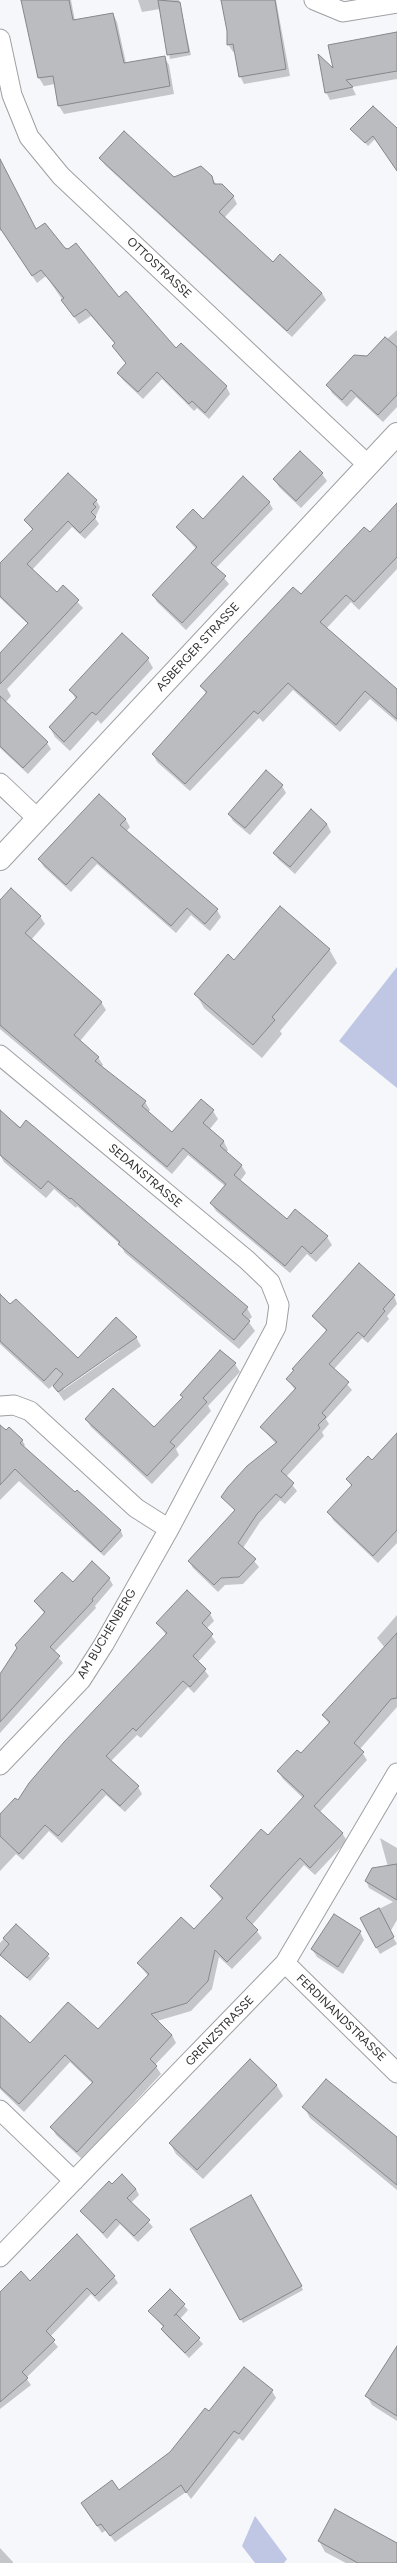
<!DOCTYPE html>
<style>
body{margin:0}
canvas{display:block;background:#f6f7fb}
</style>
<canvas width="397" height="2563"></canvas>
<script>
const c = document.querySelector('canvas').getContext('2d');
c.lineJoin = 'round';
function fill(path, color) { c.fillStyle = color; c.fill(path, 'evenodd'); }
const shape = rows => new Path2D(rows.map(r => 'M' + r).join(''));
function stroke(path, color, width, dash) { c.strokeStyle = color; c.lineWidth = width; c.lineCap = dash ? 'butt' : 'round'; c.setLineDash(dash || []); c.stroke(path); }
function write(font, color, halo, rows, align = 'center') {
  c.font = font + ' Figtree,sans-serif'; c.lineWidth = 3.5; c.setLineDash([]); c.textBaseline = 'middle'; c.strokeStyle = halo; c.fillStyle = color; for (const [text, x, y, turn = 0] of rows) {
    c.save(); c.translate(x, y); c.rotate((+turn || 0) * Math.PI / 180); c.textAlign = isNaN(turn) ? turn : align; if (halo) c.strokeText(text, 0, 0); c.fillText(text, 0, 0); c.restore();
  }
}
fill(shape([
 [397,967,397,1088,339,1041],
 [255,2516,287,2559,284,2563,255,2563,242,2546]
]), '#bfc7e5');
fill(shape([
 [22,0,71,0,75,21,113,14,117,22,126,63,164,57,169,65,174,94,64,114,59,106,55,84,44,86,39,78],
 [138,0,179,0,191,55,170,59,160,9,142,12],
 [222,0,276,0,290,76,244,84,240,76,235,51,233,52,228,44,228,31],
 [397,34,397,79,352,87,356,95,330,100,326,92,334,70],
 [352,129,397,129,397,170,375,139,368,146],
 [100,158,174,178,211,177,216,184,233,196,237,204,224,218,273,263,322,293,326,300,292,337,105,165],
 [0,166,36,231,64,249,176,349,226,386,230,394,209,419,197,408,194,411,162,379,143,399,123,380,118,373,126,364,113,347,115,344,91,316,79,324,46,276,37,283,2,230,0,231],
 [397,330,397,407,383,422,356,397,347,407,332,393,328,385,367,357],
 [322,474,327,481,301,508,279,487,274,479],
 [96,500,100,507,95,518,99,524,85,539,72,527,32,570,57,593,63,587,83,608,7,689,11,696,5,703,47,743,51,749,28,774,0,748,0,654,28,624,0,598,0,565,33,531,25,520],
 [269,502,273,509,216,568,229,584,186,630,157,602,153,595,196,549,177,527],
 [397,504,397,569,359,610,351,602,326,629,397,691,397,722,370,699,340,732,293,690,263,722,259,718,190,791,157,762,153,754,207,695,201,686,370,534],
 [148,659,153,668,101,724,98,720,70,751,55,737,50,728,76,700,71,690],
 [282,786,286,793,250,835,233,821,229,814],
 [99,795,126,820,130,827,126,832,217,910,221,917,210,931,191,915,176,933,97,864,71,892,44,867,39,859],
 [327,824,331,832,295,874,279,860,274,853],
 [0,901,40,916,45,924,31,940,101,1002,106,1010,80,1041,98,1057,103,1065,101,1067,145,1102,150,1110,148,1112,172,1133,213,1111,218,1119,209,1130,224,1142,228,1150,226,1153,241,1165,246,1173,240,1181,287,1220,295,1210,327,1237,332,1245,316,1262,307,1254,290,1273,216,1211,211,1203,225,1186,188,1155,172,1174,0,1029],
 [329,949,337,963,280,1031,282,1034,262,1058,204,1008,196,994],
 [0,1111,247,1308,252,1317,248,1321,255,1331,239,1349,125,1253,120,1244,77,1206,76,1208,54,1189,46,1198,4,1162,0,1155],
 [0,1296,78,1360,136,1337,141,1346,64,1401,53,1385,49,1389,0,1344],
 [118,1349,119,1351,63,1390,65,1386],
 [394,1296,397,1304,387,1316,389,1319,368,1343,362,1338,334,1369,352,1390,326,1419,329,1424,322,1432,324,1436,286,1477,297,1491,285,1504,280,1500,260,1522,243,1548,259,1567,243,1584,225,1585,218,1592,193,1568,189,1561,235,1511,223,1497,276,1444,261,1427,295,1390,287,1379,294,1371,293,1369,327,1332,314,1317],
 [235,1364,240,1372,208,1406,211,1411,176,1449,179,1455,152,1484,91,1427,86,1419,154,1428,183,1398,182,1395],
 [0,1438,22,1440,25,1445,23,1447,75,1494,77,1491,121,1531,123,1536,104,1556,19,1481,0,1500],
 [397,1453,397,1543,378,1563,333,1520,329,1512,352,1487,347,1479,373,1461],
 [109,1578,113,1585,95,1606,96,1608,54,1652,63,1663,0,1733,0,1676,44,1613,35,1602,73,1583],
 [187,1592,210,1614,214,1621,206,1629,216,1642,198,1662,209,1676,194,1693,188,1687,141,1738,137,1735,111,1761,138,1787,142,1794,125,1812,106,1795,62,1843,49,1831,23,1860,16,1854,0,1871,0,1816,18,1802,166,1635,158,1623],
 [397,1615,397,1707,360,1749,367,1760,320,1812,342,1833,347,1841,315,1875,304,1865,280,1893,252,1925,262,1938,232,1969,219,1957,212,1989,191,2011,157,2021,172,2035,176,2043,155,2065,161,2074,82,2159,56,2135,52,2127,93,2084,70,2062,24,2112,0,2089,0,2026,30,2045,98,2031,148,1976,138,1963,194,1930,222,1900,211,1886,268,1837,304,1799,283,1779,278,1771,301,1755,329,1724,324,1716,385,1648,377,1638],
 [380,1838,397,1848,397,1920,390,1932,397,1944,380,1954,361,1918,393,1902,369,1888,366,1881,388,1867],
 [16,1925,50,1958,30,1981,0,1955,0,1943],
 [360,1932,364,1940,343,1974,317,1957,312,1949],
 [250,2060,277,2086,283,2096,203,2179,176,2154,170,2143],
 [304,2107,397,2139,397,2190,310,2118],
 [112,2185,136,2189,139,2195,131,2203,153,2227,138,2242,120,2224,107,2239,81,2211],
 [251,2196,303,2290,243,2323,191,2229],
 [114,2277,118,2283,99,2302,91,2294,50,2337,58,2347,26,2378,31,2385,0,2409,0,2294,30,2283],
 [170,2290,188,2310,180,2319,203,2344,189,2358,166,2335,162,2330,164,2328,149,2311],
 [397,2374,397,2421,372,2405,367,2396],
 [272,2391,276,2398,243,2441,239,2438,191,2499,186,2492,115,2542,106,2530,102,2533,82,2503,119,2491,171,2452,210,2412],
 [319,2541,397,2544,397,2563,346,2563,325,2552],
 [0,2548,13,2562,13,2563,0,2563]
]), '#0003');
const building = shape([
 [21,0,69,0,73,20,113,13,124,63,165,56,170,86,58,106,53,76,38,78,21,0],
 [158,0,180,2,189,52,167,55,158,0],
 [221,0,275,0,286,69,239,77,233,44,227,45,227,31,221,0],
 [397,32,397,71,346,80,353,87,325,93,318,54,333,68,328,45,397,32],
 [373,106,397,128,397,171,373,136,365,143,350,129,373,106],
 [124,131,174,177,201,166,212,176,214,184,222,184,234,196,219,212,273,262,280,254,322,293,287,331,99,158,124,131],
 [0,159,36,229,45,223,65,248,68,249,76,243,119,297,126,291,176,348,181,343,227,386,205,413,192,401,189,404,157,372,138,392,117,373,126,363,112,346,115,343,86,309,74,317,61,300,64,298,41,270,32,276,0,228,0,159],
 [385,337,397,347,397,395,378,415,351,390,342,400,326,385,354,355,367,356,385,337],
 [300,451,323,473,296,501,273,479,300,451],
 [68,473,97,500,93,504,96,507,91,512,96,517,80,533,68,521,27,564,57,592,63,585,79,600,0,684,0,653,28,623,0,596,0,563,33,529,24,520,68,473],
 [243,476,270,502,211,563,226,576,182,623,152,595,197,547,176,527,193,509,203,519,243,476],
 [397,503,397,557,354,602,346,595,320,622,397,689,397,719,365,691,336,725,288,683,258,714,254,711,185,784,152,754,207,692,200,686,293,587,301,594,364,527,370,532,397,503],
 [122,633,149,658,96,715,92,712,64,742,49,727,77,697,69,690,122,633],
 [0,696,48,742,23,768,0,746,0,696],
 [266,770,283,785,245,828,228,814,266,770],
 [99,794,126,819,120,825,218,909,205,924,187,908,171,926,92,857,66,885,38,859,99,794],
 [311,809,327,824,290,867,273,853,311,809],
 [11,888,41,916,25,933,102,1002,74,1035,99,1057,95,1061,146,1101,142,1106,172,1132,201,1099,214,1110,203,1123,224,1141,220,1146,242,1165,234,1175,287,1219,295,1209,328,1236,311,1254,302,1246,285,1266,210,1203,226,1184,183,1148,167,1167,0,1025,0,900,11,888],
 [280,906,330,949,272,1017,275,1020,253,1045,194,994,228,954,234,960,280,906],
 [0,1110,20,1128,26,1120,248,1307,242,1314,250,1321,234,1340,118,1244,120,1242,71,1198,70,1199,48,1181,41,1189,0,1155,0,1110],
 [359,1263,395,1295,383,1309,385,1311,364,1337,358,1332,329,1364,349,1382,322,1413,326,1417,318,1425,320,1428,281,1471,294,1483,281,1498,276,1494,257,1514,238,1543,256,1559,239,1577,221,1578,214,1585,188,1561,235,1510,221,1497,228,1487,247,1466,277,1442,260,1427,296,1388,286,1379,294,1370,292,1369,327,1330,312,1316,359,1263],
 [0,1294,10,1304,16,1299,78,1358,116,1317,137,1337,58,1392,53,1386,63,1374,56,1368,44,1381,0,1341,0,1294],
 [220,1350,236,1363,203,1398,207,1402,170,1442,175,1446,147,1476,85,1419,113,1388,154,1427,183,1397,180,1395,220,1350],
 [0,1425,6,1430,9,1427,23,1440,20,1443,75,1492,77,1490,121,1530,101,1552,15,1469,0,1485,0,1425],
 [397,1433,397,1530,373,1556,327,1512,352,1485,346,1479,368,1456,372,1460,397,1433],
 [92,1561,110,1578,92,1599,93,1601,50,1647,60,1656,0,1722,0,1674,17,1648,15,1645,45,1612,34,1601,62,1572,73,1582,92,1561],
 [187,1590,211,1613,202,1623,213,1634,193,1656,206,1669,190,1687,183,1681,136,1731,133,1728,106,1756,139,1786,120,1806,102,1789,58,1836,45,1825,19,1854,0,1836,0,1814,15,1798,18,1800,29,1783,64,1742,167,1633,156,1623,187,1590],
 [397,1633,397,1698,391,1699,354,1743,364,1752,314,1806,343,1833,310,1868,300,1858,275,1885,246,1918,258,1930,227,1962,215,1950,208,1981,187,2003,151,2014,172,2035,150,2059,157,2066,77,2152,50,2127,93,2082,65,2055,19,2104,0,2087,0,2015,30,2043,68,2002,98,2029,149,1974,137,1963,181,1917,194,1929,223,1898,210,1886,261,1829,268,1835,304,1796,277,1771,297,1750,301,1753,330,1722,322,1715,397,1633],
 [397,1864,397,1900,365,1881,372,1868,397,1864],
 [379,1908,394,1937,376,1948,360,1918,379,1908],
 [334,1914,361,1931,338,1967,311,1949,334,1914],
 [16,1924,49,1954,27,1978,0,1955,9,1944,3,1938,16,1924],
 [250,2059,277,2085,197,2170,169,2143,250,2059],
 [326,2079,397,2137,397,2185,302,2107,326,2079],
 [122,2174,136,2189,127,2198,150,2220,134,2236,116,2219,103,2233,80,2211,109,2181,112,2184,122,2174],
 [251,2195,302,2286,240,2320,190,2229,251,2195],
 [77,2234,115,2276,95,2296,87,2288,46,2331,55,2340,22,2372,28,2378,0,2402,0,2292,21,2271,30,2281,77,2234],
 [170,2289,185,2304,174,2316,176,2314,200,2338,185,2353,161,2329,164,2326,148,2311,170,2289],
 [397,2346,397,2416,365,2396,397,2346],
 [244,2367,273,2390,239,2434,234,2431,186,2493,181,2485,110,2536,101,2524,97,2526,81,2503,112,2480,119,2490,170,2452,205,2408,209,2411,244,2367],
 [335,2509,397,2543,397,2563,358,2563,318,2541,335,2509]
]);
fill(building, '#bbbcbf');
stroke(building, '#86878a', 1);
const minor = shape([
 [314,0,343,12,397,3],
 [0,39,12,95,29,137,61,176,368,465],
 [0,783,38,819],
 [0,1055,247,1260,270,1282,279,1305,276,1327,169,1529,104,1644,81,1680,0,1765],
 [0,1406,14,1405,30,1411,136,1508,169,1529],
 [285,1963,397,2073],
 [0,2110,74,2181],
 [0,2257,285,1963,397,1773]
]);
const tertiary = shape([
 [0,859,397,434]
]);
stroke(minor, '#9fa0a3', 21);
stroke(tertiary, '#9fa0a3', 24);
stroke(minor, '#fff', 19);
stroke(tertiary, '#fff', 22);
write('12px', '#2f2f30', '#fff', [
 ["OTTOSTRASSE",159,268,43],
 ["ASBERGER STRASSE",198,647,-47],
 ["SEDANSTRASSE",145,1176,40],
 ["AM BUCHENBERG",107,1634,-59],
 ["FERDINANDSTRASSE",341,2018,44],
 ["GRENZSTRASSE",220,2031,-46]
]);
</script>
